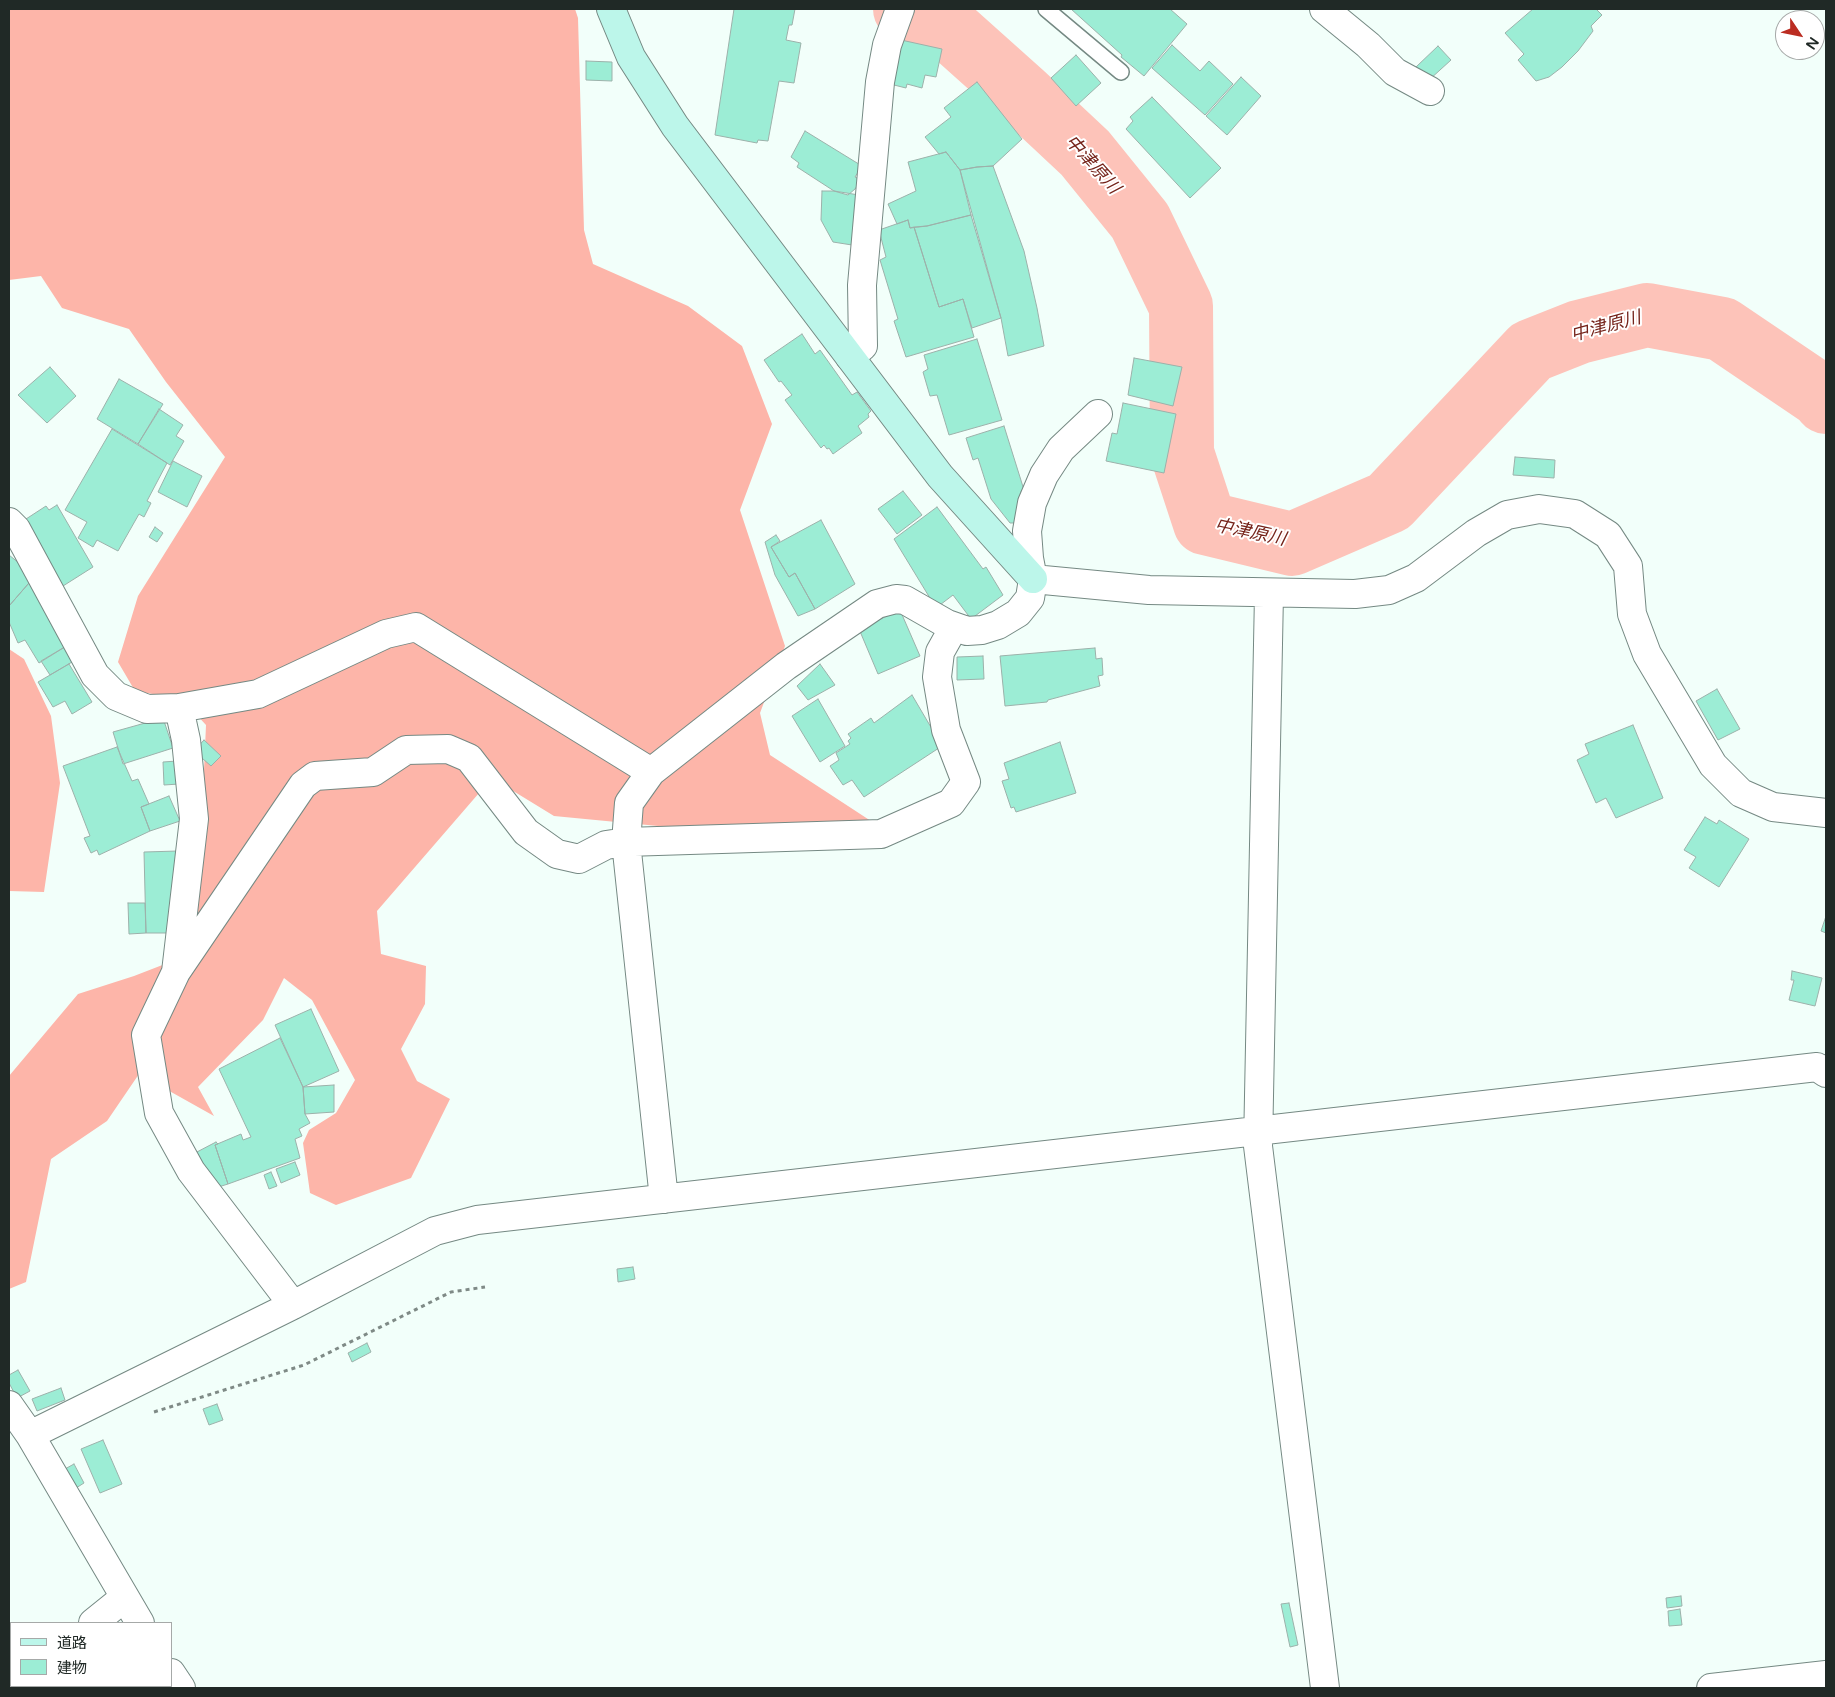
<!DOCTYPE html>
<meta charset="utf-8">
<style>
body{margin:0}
#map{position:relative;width:1835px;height:1697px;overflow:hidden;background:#f2fffa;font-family:"Varela Round","Noto Sans JP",sans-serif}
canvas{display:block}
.frame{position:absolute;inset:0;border:10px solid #202926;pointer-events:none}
.legend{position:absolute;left:10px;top:1622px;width:162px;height:65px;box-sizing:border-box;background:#fff;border:1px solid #a6a9a8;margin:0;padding:6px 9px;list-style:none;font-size:15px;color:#202926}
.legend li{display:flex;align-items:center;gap:10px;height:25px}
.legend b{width:25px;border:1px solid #a6a9a8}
.north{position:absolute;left:1775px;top:10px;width:50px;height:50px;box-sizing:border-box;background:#fff;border:1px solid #a6a9a8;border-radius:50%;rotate:124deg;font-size:14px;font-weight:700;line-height:20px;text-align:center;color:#202926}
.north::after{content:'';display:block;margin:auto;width:18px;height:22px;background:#bb2d22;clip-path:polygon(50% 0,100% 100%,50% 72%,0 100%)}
</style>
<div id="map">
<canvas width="1835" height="1697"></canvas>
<div class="frame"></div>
<ul class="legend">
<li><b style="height:6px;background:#bcf6ea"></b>道路</li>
<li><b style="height:14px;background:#9cedd5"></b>建物</li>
</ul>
<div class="north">N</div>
</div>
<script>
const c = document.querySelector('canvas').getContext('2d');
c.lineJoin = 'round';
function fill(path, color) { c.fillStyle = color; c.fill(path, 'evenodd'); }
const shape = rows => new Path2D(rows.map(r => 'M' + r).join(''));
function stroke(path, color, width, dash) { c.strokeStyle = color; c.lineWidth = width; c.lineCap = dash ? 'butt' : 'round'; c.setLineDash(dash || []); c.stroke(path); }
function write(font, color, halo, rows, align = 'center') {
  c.font = font + ' "Varela Round","Noto Sans JP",sans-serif'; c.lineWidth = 4; c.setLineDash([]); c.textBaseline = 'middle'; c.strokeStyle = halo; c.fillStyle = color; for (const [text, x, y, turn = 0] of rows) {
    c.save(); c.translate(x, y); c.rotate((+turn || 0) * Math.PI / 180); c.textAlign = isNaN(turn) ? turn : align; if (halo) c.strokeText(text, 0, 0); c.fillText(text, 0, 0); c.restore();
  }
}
fill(shape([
 [9,9,575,9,578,18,584,230,593,264,688,306,742,346,772,424,740,510,785,646,760,713,770,755,874,823,710,831,554,816,492,778,377,911,381,954,426,966,425,1004,401,1049,417,1081,450,1099,411,1178,336,1205,310,1193,303,1143,309,1130,336,1113,355,1080,312,1000,284,978,263,1020,198,1087,214,1116,139,1074,107,1121,51,1159,26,1282,9,1289,9,1076,78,994,134,976,196,952,206,725,182,699,135,691,118,662,138,596,225,457,166,382,129,329,62,308,41,276,9,280],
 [9,649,24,659,51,716,60,783,44,892,9,891]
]), '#fdb5a9');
stroke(shape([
 [905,9,947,27,1023,95,1085,153,1140,221,1181,306,1182,453,1205,523,1292,544,1389,502,1531,351,1579,332,1647,315,1722,329,1821,396,1826,402]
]), '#fdc3b9', 64);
const building = shape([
 [734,9,795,9,792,25,789,25,786,40,801,43,794,83,779,81,768,141,758,140,757,143,715,135,734,9],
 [1071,9,1170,9,1187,24,1144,76,1121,57,1122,55,1071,9],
 [1533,9,1596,9,1602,15,1591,26,1593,31,1578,51,1562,67,1549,77,1536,81,1518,60,1524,54,1505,33,1533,9],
 [901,40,942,49,936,77,925,75,922,88,907,84,906,88,890,84,901,40],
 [1172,45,1200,71,1209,61,1233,84,1205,115,1152,68,1172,45],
 [1438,46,1451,60,1429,80,1416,67,1438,46],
 [1076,55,1101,83,1076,106,1051,78,1076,55],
 [586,61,612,62,612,81,586,80,586,61],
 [1241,77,1261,96,1227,135,1206,116,1241,77],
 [977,82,1022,139,993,166,977,167,960,170,946,152,939,154,925,137,951,117,944,108,977,82],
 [1152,97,1221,168,1190,198,1126,129,1133,121,1130,117,1152,97],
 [805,131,862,166,855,177,861,180,855,189,848,195,834,191,797,167,799,163,791,157,805,131],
 [946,152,960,170,971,215,927,226,910,228,908,220,897,224,888,204,916,191,908,162,946,152],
 [993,166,1024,251,1037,308,1044,346,1008,356,1001,318,960,170,977,167,993,166],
 [822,191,834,191,859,195,852,245,833,242,821,220,822,191],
 [971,215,1001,318,972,328,963,299,939,307,914,227,927,226,971,215],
 [908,220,910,228,914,227,939,307,963,299,974,337,906,357,894,321,898,319,880,260,886,257,879,230,908,220],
 [802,334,815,354,820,350,852,395,857,392,871,411,868,414,869,417,858,426,862,433,833,454,829,448,827,449,824,445,821,448,785,400,792,395,781,381,779,382,764,360,802,334],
 [977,339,1002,420,949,435,937,395,930,396,923,372,928,369,924,355,977,339],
 [1134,358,1182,367,1173,406,1128,395,1134,358],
 [50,367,76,396,47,423,18,395,50,367],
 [119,379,163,404,138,444,97,419,119,379],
 [1123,403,1176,414,1164,473,1106,461,1112,433,1117,434,1123,403],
 [159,409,183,425,176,436,184,441,170,465,138,444,159,409],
 [1004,426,1024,490,1021,491,1024,498,1014,523,1010,523,991,499,978,458,973,460,966,438,1004,426],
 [112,429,167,463,147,501,151,503,144,517,139,514,118,551,97,540,93,547,78,538,87,522,65,510,112,429],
 [1515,457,1555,460,1554,478,1513,475,1515,457],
 [173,461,202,476,187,507,158,492,173,461],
 [903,491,922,515,897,534,878,509,903,491],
 [57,505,93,567,63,586,29,528,31,527,26,519,46,506,49,510,57,505],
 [937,507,983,569,986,567,1003,595,971,619,953,595,936,608,894,539,937,507],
 [821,520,855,584,815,609,795,573,789,577,771,547,821,520],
 [155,527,163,533,157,542,149,537,155,527],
 [776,535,780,541,771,547,789,577,795,573,815,609,798,616,775,575,765,542,776,535],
 [9,555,35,576,9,606,9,555],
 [35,576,68,645,39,663,25,640,18,643,9,622,9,606,35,576],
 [900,610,920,656,878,674,859,629,900,610],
 [68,645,72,662,50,675,41,661,68,645],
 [1095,648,1096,659,1102,658,1103,675,1098,676,1100,686,1048,700,1047,702,1005,706,1000,656,1095,648],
 [983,656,984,679,957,680,957,657,983,656],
 [69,664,92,702,72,714,65,701,53,707,38,682,69,664],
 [820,664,835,685,808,700,797,686,820,664],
 [1717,689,1740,729,1718,740,1696,701,1717,689],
 [912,695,942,746,864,797,852,780,843,785,830,766,839,760,836,753,850,744,848,741,851,738,848,734,871,718,874,723,912,695],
 [818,699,845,746,820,762,792,716,818,699],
 [163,718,173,748,123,764,113,732,163,718],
 [1633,725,1663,798,1616,818,1606,798,1596,803,1577,760,1589,754,1585,744,1633,725],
 [204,740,221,756,211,766,194,751,204,740],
 [1060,742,1076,793,1016,812,1014,807,1011,808,1002,781,1009,779,1004,763,1060,742],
 [117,747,132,781,138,779,149,804,141,807,150,831,99,855,97,850,91,853,84,838,90,836,63,766,117,747],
 [177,761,179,784,164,785,163,762,177,761],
 [169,796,180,821,150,831,141,807,169,796],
 [1705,817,1717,824,1719,820,1749,839,1719,887,1689,868,1696,857,1684,850,1705,817],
 [178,851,172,933,146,933,144,852,178,851],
 [128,903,145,903,146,933,129,934,128,903],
 [1826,916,1826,933,1821,931,1826,916],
 [1792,971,1822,978,1815,1006,1789,1000,1794,980,1791,980,1792,971],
 [311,1009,339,1071,303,1087,275,1025,311,1009],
 [280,1038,303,1087,305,1114,310,1123,299,1129,302,1136,295,1139,300,1158,228,1184,215,1145,241,1134,243,1140,251,1137,219,1069,280,1038],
 [334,1085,334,1112,305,1114,303,1087,334,1085],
 [216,1142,218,1144,215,1145,228,1184,215,1188,195,1153,216,1142],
 [295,1162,300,1175,281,1183,276,1169,295,1162],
 [271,1172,277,1186,269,1189,264,1175,271,1172],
 [633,1267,635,1279,618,1282,617,1269,633,1267],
 [367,1343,371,1352,352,1362,348,1353,367,1343],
 [18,1370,30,1391,17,1398,9,1383,9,1375,18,1370],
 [61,1388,65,1400,37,1411,32,1399,61,1388],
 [217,1404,223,1420,209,1425,203,1409,217,1404],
 [103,1440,122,1484,100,1493,81,1449,103,1440],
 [74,1464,84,1483,76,1488,65,1469,74,1464],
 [1681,1596,1682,1606,1667,1608,1666,1598,1681,1596],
 [1289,1603,1298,1645,1290,1647,1281,1604,1289,1603],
 [1680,1609,1682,1625,1669,1626,1668,1611,1680,1609],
 [53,1686,100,1686,96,1688,54,1688,53,1686]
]);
fill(building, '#9cedd5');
stroke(building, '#9cb1aa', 1);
const lane = shape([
 [1046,9,1121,72]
]);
const street = shape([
 [1324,9,1368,45,1395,72,1430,91],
 [850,357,863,346,862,285,880,82,887,45,900,9],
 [9,522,16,529,95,675,116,696,147,709,179,708,186,740,194,819,176,972,146,1035,159,1113,191,1171,293,1305],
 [1033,579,1149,590,1355,594,1389,590,1416,578,1476,533,1507,515,1539,509,1575,514,1608,535,1628,566,1632,614,1647,654,1713,765,1741,793,1773,807,1826,813],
 [1269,594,1258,1146,1325,1688],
 [179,708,258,694,386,634,416,627,651,772],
 [176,972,303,785,315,776,373,772,406,750,448,749,469,758,526,832,557,854,579,859,606,845,626,842,881,834,951,803,966,782,946,730,937,677,940,652,954,627],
 [664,1199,626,842,629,803,651,772,786,666,877,604,896,599,905,600,947,624,967,631,982,630,998,625,1018,613,1030,598,1033,579,1029,558,1027,531,1032,503,1044,475,1061,449,1098,414],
 [9,1405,30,1435,140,1623],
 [30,1435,293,1305,435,1231,477,1220,1817,1067,1826,1073],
 [93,1623,124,1598],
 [171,1673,181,1688],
 [16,1688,19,1686],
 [1711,1688,1826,1675]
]);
const secondary = shape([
 [611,9,631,57,675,126,940,476,1033,579]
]);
stroke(lane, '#758983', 18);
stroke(street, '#758983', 30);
stroke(secondary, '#758983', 30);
stroke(shape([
 [154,1412,304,1365,451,1292,485,1287]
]), '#7f8a86', 3, [4, 4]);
stroke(lane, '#fff', 15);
stroke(street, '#fff', 28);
stroke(secondary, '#bcf6ea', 28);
write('italic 18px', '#75231a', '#fff', [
 ["中津原川",1092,165,48],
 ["中津原川",1606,327,-15],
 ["中津原川",1250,533,12]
]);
</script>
